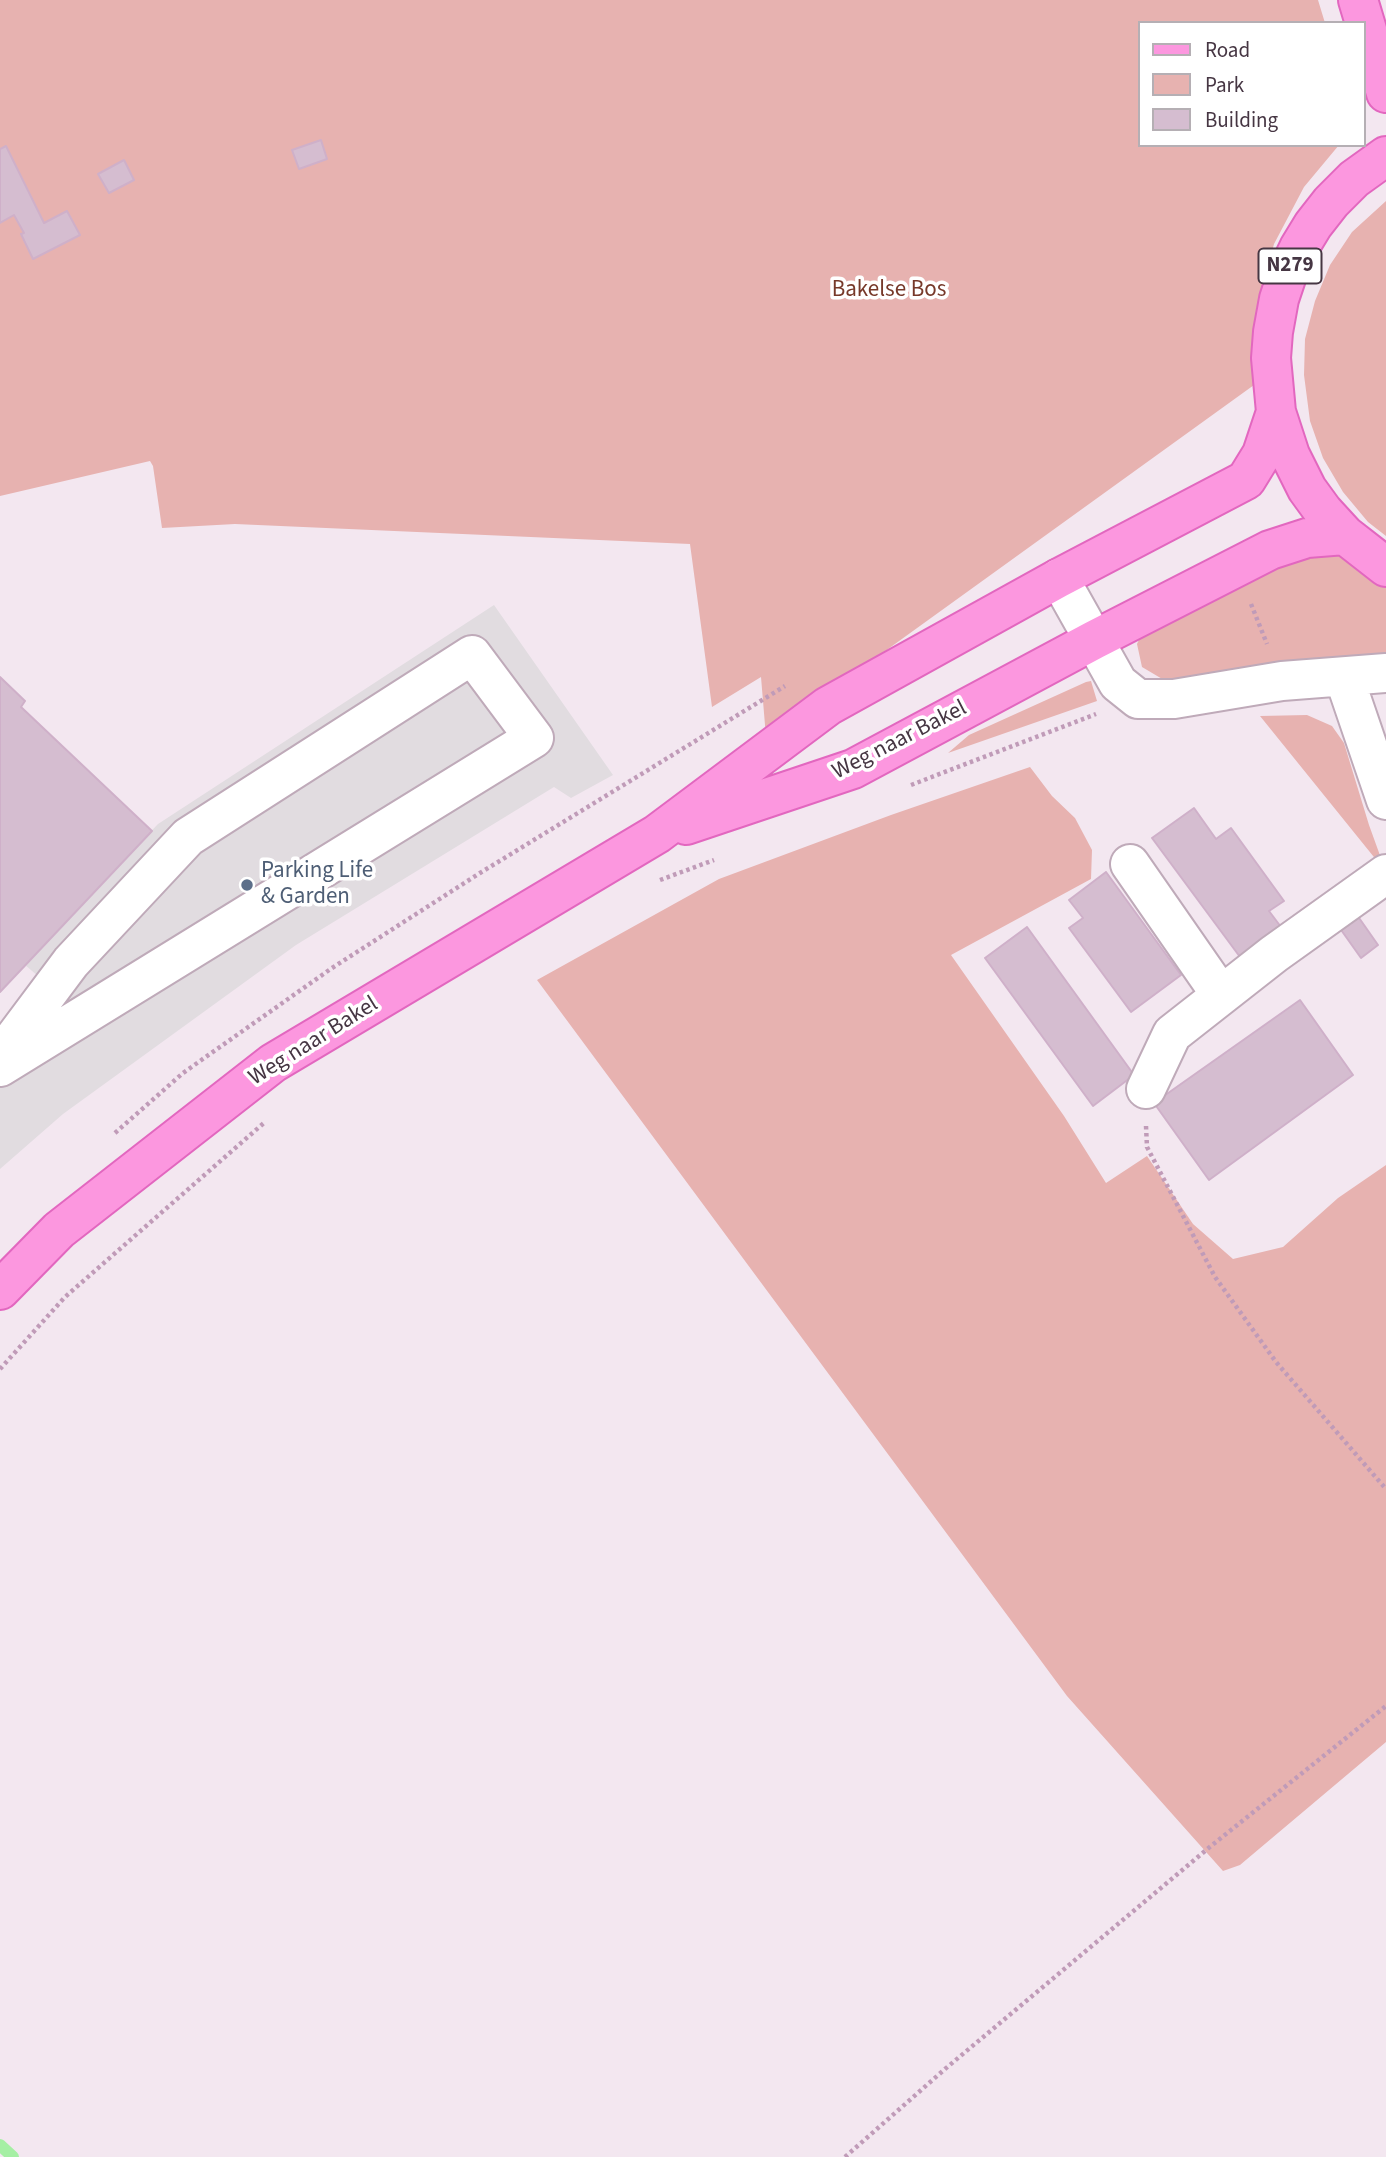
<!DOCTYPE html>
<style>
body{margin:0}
#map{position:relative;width:1386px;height:2157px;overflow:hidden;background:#f3e7f0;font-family:"Source Sans 3",sans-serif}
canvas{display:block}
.legend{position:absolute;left:1138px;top:21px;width:228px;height:126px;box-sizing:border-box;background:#fff;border:2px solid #b5afb4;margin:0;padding:9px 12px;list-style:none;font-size:21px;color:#463643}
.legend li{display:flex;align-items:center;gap:14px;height:35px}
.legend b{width:35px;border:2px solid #b5afb4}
</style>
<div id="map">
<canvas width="1386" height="2157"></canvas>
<ul class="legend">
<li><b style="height:9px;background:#fc97df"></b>Road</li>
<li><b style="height:19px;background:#e7b2b0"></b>Park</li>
<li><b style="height:19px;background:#d5bdd0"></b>Building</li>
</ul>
</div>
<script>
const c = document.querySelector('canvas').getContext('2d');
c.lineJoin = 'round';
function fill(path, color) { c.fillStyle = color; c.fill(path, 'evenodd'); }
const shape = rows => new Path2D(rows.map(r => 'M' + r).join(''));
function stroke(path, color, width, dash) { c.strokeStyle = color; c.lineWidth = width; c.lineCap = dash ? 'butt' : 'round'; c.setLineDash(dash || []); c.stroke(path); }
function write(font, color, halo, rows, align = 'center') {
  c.font = font + ' "Source Sans 3",sans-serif'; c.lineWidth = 7; c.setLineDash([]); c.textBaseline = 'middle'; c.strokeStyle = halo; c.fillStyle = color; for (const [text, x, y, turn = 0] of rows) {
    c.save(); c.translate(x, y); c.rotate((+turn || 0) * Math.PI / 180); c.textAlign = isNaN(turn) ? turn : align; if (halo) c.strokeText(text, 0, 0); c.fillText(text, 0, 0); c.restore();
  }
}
fill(shape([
 [0,0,1318,0,1325,23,1139,23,1139,145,1339,145,1304,187,1274,244,1256,310,1254,385,766,737,761,677,712,707,690,544,235,524,162,528,153,466,150,461,0,496],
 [1386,201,1386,536,1368,522,1343,492,1323,458,1310,421,1304,375,1305,339,1315,301,1330,265,1352,232],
 [1297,552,1338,552,1386,582,1386,654,1169,683,1142,667,1137,644,1145,627],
 [1091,681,1097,701,948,753,969,735,1086,682],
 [1307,715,1332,726,1344,743,1369,825,1386,872,1260,716],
 [1030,767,1052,796,1075,818,1092,850,1091,879,951,955,1064,1116,1106,1183,1147,1156,1193,1224,1233,1259,1283,1247,1338,1198,1386,1165,1386,1742,1240,1865,1223,1871,1067,1696,537,980,719,879,891,815]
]), '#e7b2b0');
fill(shape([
 [494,605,613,775,571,798,554,787,296,945,63,1114,0,1169,0,1057,39,977,24,964,158,824]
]), '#e1dce0');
stroke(shape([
 [0,2145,13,2157]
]), '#a5efa4', 12);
const building = shape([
 [321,140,327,159,299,169,292,150,321,140],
 [6,146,44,223,67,211,80,235,33,259,21,234,24,233,14,215,0,223,0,149,6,146],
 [124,160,134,180,109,193,98,174,124,160],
 [0,677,25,701,21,707,152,831,0,992,0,677],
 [1194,808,1216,839,1231,828,1284,901,1269,911,1284,931,1243,961,1152,838,1194,808],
 [1106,872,1181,975,1131,1012,1069,928,1083,918,1069,900,1106,872],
 [1357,915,1378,945,1361,958,1339,927,1357,915],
 [1027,927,1134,1075,1093,1106,985,958,1027,927],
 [1300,1000,1353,1075,1209,1180,1154,1103,1300,1000]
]);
fill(building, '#d5bdd0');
stroke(building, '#cfb0c9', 2);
const minor = shape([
 [1059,578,1118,683,1138,699,1174,699,1282,681,1386,673],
 [1344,677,1386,800],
 [1130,864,1221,995],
 [0,1057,71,962,188,837,472,655,534,738,0,1067],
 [1146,1089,1172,1034,1274,954,1386,874]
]);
const major = shape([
 [1358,0,1386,93],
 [1386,156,1354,179,1331,202,1313,225,1299,248,1289,269,1279,299,1273,332,1271,358,1276,412,1290,455,1307,489,1323,511,1345,535,1386,567],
 [686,825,853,769,1094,640,1270,550,1307,538,1345,535],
 [0,1290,59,1230,273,1063,657,834,828,706,1059,578,1246,480,1262,454,1276,412]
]);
stroke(minor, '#bfaab9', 42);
stroke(major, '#e267bf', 42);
stroke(shape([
 [1251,604,1267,644],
 [911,785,1096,714],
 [660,880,714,860],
 [1146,1126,1147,1147,1215,1277,1276,1362,1386,1489],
 [115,1133,183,1073,332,968,480,873,785,686],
 [0,1369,65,1297,265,1122],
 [845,2157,945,2069,1211,1846,1386,1706]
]), '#c09bb8', 4.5, [3.5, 3.5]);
stroke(minor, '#fff', 38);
stroke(major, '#fc97df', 38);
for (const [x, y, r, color] of [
 [247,885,7,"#5c6f8a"]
]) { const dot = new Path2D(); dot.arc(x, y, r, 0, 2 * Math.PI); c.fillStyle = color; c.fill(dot); stroke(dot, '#fff', 2.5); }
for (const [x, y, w] of [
 [1290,266,63]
]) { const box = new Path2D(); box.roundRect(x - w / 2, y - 17.5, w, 35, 5); c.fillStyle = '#fff'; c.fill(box); stroke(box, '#463643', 2); }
write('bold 21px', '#463643', null, [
 ["N279",1290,266]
]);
write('23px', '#77392a', '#fff', [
 ["Bakelse Bos",889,291]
]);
write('23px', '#463643', '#fff', [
 ["Weg naar Bakel",900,741,-27],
 ["Weg naar Bakel",314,1042,-32]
]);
write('23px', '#4e5e75', '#fff', [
 ["Parking Life",261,872],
 ["& Garden",261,898]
], 'left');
</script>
